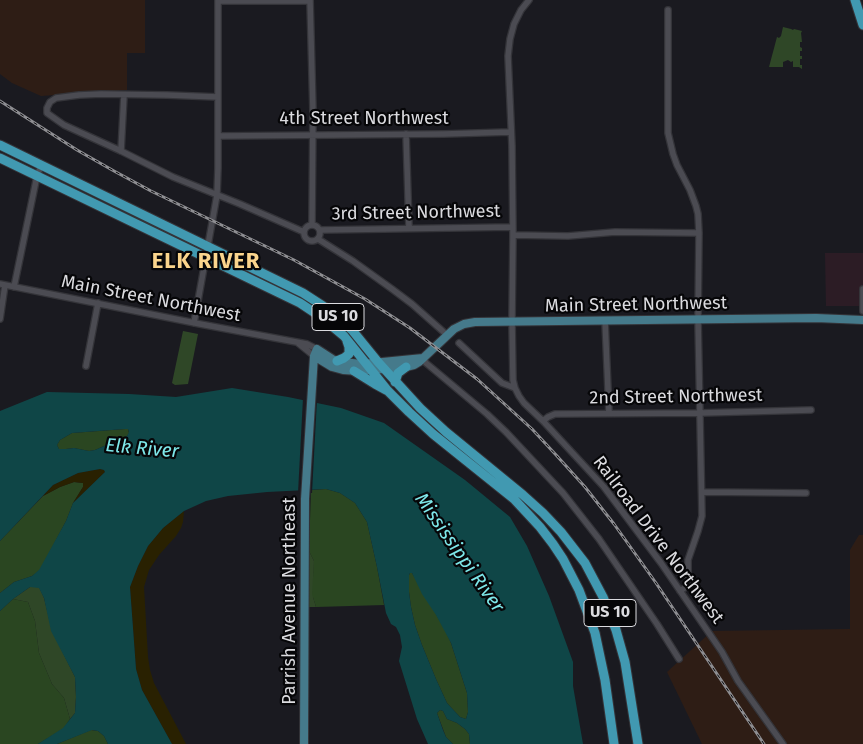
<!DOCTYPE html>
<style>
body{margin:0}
canvas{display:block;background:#1a1a20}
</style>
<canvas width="863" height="744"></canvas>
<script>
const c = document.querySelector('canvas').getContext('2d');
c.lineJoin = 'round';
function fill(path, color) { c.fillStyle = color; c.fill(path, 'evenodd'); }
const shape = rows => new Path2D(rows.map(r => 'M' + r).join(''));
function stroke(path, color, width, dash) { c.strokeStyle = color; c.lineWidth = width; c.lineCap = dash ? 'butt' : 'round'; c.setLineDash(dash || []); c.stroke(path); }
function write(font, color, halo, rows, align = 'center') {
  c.font = font + ' "Fira Sans",sans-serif'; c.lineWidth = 4.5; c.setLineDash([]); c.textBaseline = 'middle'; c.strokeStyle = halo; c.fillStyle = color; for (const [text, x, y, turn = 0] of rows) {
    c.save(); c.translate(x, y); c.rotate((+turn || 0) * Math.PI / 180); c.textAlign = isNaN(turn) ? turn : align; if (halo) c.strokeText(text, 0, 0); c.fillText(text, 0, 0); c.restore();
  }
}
fill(shape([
 [825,253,863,253,863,306,826,306]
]), '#2c1c25');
fill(shape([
 [0,0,145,0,145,53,127,53,127,90,41,96,12,83,0,74],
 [859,535,863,535,863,744,702,744,667,672,712,631,850,629,850,550]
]), '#2e1d15');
fill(shape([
 [783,27,791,29,793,30,794,29,802,31,801,33,802,42,800,42,800,47,802,48,802,51,800,51,800,56,802,56,802,59,800,59,800,65,802,65,802,69,799,67,793,67,793,61,791,62,788,60,783,62,783,67,769,67,777,37,779,38,781,36],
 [183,331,198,334,188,384,175,385,172,383],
 [309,551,314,561,313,597,316,607,308,607],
 [30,587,39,587,44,598,52,631,75,677,76,697,75,713,70,719,64,698,52,684,39,653,35,621,28,602,13,599]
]), '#2f4727');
fill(shape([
 [125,429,128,429,129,433,127,436,95,450,89,451,74,448,66,449,59,449,57,445,60,440,72,433],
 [74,482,83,483,83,487,73,503,66,521,40,570,32,576,14,582,0,593,0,541,43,496,60,487],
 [326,489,340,493,355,503,367,522,377,567,384,605,316,607,312,594,314,561,309,551,311,490],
 [410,573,412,573,444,628,451,643,467,693,468,712,466,719,460,717,447,703,436,679,422,645,415,625,411,607,409,592,409,575],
 [13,599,28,602,35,621,39,653,52,684,64,698,70,719,63,729,38,744,0,744,0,611],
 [440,710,443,711,447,719,457,723,465,729,469,734,470,744,453,744,446,737,437,713],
 [91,730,98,731,104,736,108,744,57,744]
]), '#2a4621');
fill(shape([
 [100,469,104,470,105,472,73,503,83,487,83,483,74,482,60,487,43,496,53,485,78,473],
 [184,511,183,522,181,528,176,536,159,555,149,570,144,587,148,657,150,670,154,683,186,744,172,744,142,690,136,669,130,587,138,566,148,546,163,528]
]), '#292101');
fill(shape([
 [232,388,288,397,341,408,384,423,465,480,510,517,527,546,549,596,573,662,573,686,583,744,470,744,469,734,465,729,457,723,447,719,443,711,440,710,437,713,443,730,446,737,453,744,428,744,417,719,399,661,402,647,400,635,396,627,391,624,386,613,377,567,367,522,355,503,340,493,326,489,267,492,228,496,206,501,184,511,163,528,148,546,138,566,130,587,136,669,142,690,172,744,108,744,104,736,98,731,92,730,57,744,38,744,63,728,75,713,76,697,75,677,51,631,44,598,39,588,30,587,13,599,0,611,0,593,14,582,32,576,39,570,66,521,73,503,105,472,104,470,100,469,78,473,53,485,0,541,0,411,47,392,129,394,176,397],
 [125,429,128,429,129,432,127,436,95,450,89,451,74,448,66,449,59,449,57,445,60,440,72,433],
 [410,573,412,573,422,594,436,615,451,643,467,693,468,712,466,719,460,717,447,703,436,679,422,645,415,625,411,607,409,592,409,575]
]), '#0f4647');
fill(shape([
 [303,398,317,400,312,493,298,493]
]), '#1a1a20');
const minor = shape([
 [310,0,313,111,312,224],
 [218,1,310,1],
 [668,10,668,133,673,154,677,165,690,190,696,206,698,214,699,233,698,319,702,516,698,531,688,560,688,582,686,587,680,591],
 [218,97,167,95,101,94,79,95,56,98,50,102,47,108,47,113,64,125,121,151,173,177,240,204,304,232],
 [406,134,409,228],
 [218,136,444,134,510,132],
 [121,151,124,95],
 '304 233a8 8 0 1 1 16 0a8 8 0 1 1-16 0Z',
 [320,230,512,227],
 [513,235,568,236,615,232,699,233],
 [318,239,353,261,392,289,412,304,447,335],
 [0,284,200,324,307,344,317,349],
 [14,287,37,176,41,166],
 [863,289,863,311],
 [0,319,5,285],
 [605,320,609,413],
 [194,323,217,195,218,168,218,0],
 [298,343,314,356],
 [459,343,502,383,515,388,519,396,524,403,543,421,604,487,661,563,722,652,738,681,783,744],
 [423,358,426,363,487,414,506,432,563,493,599,539,657,624,679,659],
 [86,366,98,303],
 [515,388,513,380,512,321,513,235,512,146,508,56,510,39,514,24,521,10,529,0],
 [543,421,548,417,555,414,700,413,811,410],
 [702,492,806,493]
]);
const major = shape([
 [314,356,332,367,343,370,358,371,372,370,406,367,414,365,419,362,454,329,464,324,475,322,816,318,863,320],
 [304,744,305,499,314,356,317,349,334,360,342,362,362,364,423,358]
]);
const highway = shape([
 [855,0,863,25],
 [0,145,303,293,320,304,340,318,352,330,378,362,420,408,446,432,523,495,543,513,561,532,585,563,603,597,616,630,625,662,638,744],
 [0,158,300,303,321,317,344,336,388,391,409,412,433,434,514,499,540,527,553,544,563,559,579,590,595,633,605,680,614,744],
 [337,361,344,358,349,354,349,347,347,341],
 [354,371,375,384,386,390],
 [395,382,398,373,406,367]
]);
stroke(minor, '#343439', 8);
stroke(major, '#343439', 10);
stroke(highway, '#343439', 11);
stroke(minor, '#4b4b52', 5.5);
stroke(major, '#457a8b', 8);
stroke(highway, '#4199b1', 9);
const rail = shape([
 [0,101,77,150,114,171,151,191,294,260,365,299,410,328,477,379,532,429,557,456,585,487,614,524,656,583,764,744]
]);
stroke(rail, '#8e8e92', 3);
stroke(rail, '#060608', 1, [4]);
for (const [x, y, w] of [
 [338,317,52],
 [610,613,52]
]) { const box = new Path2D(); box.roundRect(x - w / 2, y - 13.5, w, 27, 4); c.fillStyle = '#060608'; c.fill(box); stroke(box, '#dbdbdf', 1); }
write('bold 16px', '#dbdbdf', null, [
 ["US 10",338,317],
 ["US 10",610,613]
]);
write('18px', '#dbdbdf', '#060608', [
 ["4th Street Northwest",364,119],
 ["3rd Street Northwest",416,213,-1],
 ["Main Street Northwest",151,299,11],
 ["Main Street Northwest",636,305,-1],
 ["2nd Street Northwest",676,397,-1],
 ["Railroad Drive Northwest",658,540,53],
 ["Parrish Avenue Northeast",290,601,-90]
]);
write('italic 19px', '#7ee8ea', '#060608', [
 ["Elk River",142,449,5],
 ["Mississippi River",459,553,55]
]);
c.letterSpacing = '1px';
write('bold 22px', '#fad48c', '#060608', [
 ["ELK RIVER",206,262]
]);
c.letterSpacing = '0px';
</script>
